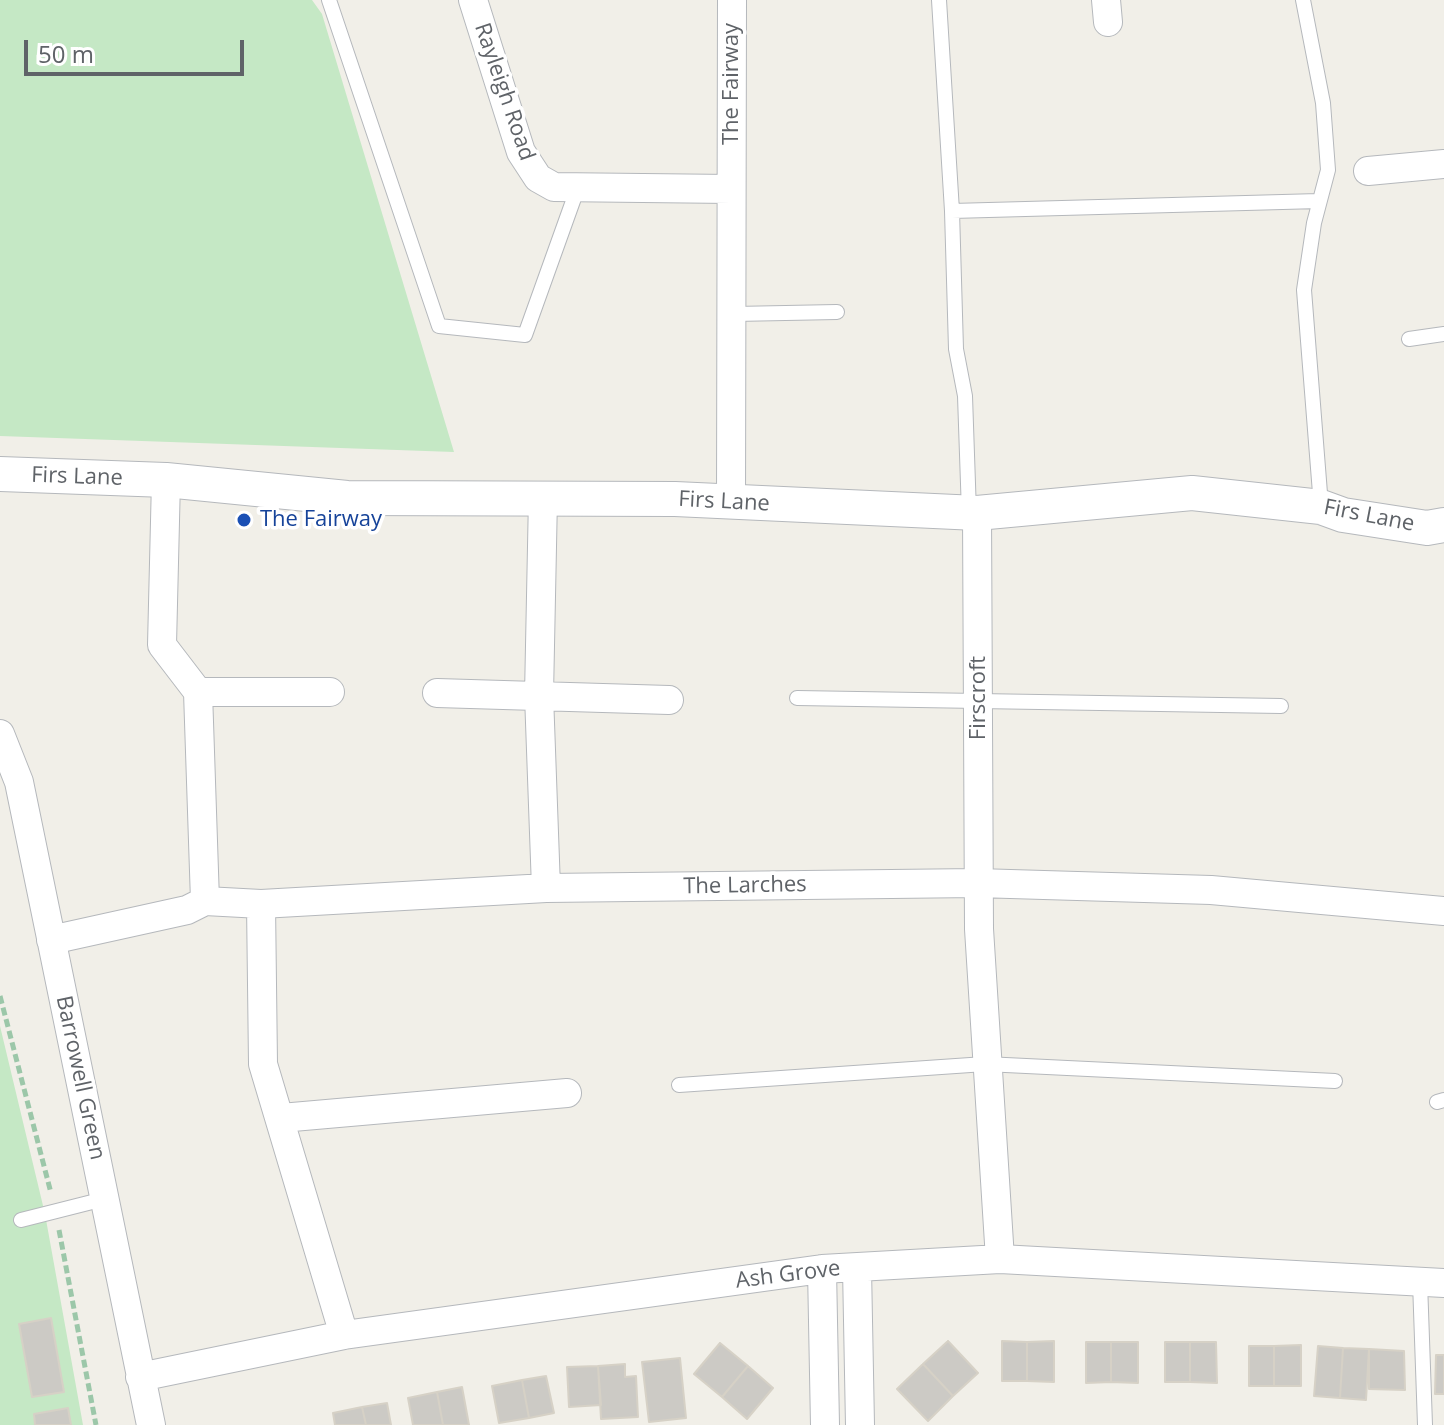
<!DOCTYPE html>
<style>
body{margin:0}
#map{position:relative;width:1444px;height:1425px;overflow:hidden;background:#f1efe8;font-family:"Open Sans",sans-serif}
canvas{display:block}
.scale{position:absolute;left:24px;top:40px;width:220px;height:36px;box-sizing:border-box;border:4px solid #5f6368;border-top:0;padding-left:10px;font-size:24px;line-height:28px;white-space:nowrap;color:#5f6368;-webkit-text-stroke:6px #fff;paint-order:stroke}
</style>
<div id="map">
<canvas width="1444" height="1425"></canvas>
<div class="scale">50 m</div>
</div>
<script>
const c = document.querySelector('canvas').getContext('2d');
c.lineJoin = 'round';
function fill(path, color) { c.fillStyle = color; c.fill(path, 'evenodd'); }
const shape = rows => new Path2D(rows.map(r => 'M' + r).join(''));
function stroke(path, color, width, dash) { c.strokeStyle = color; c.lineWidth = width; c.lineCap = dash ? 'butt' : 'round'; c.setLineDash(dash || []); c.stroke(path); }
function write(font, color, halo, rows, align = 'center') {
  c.font = font + ' "Open Sans",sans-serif'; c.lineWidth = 7; c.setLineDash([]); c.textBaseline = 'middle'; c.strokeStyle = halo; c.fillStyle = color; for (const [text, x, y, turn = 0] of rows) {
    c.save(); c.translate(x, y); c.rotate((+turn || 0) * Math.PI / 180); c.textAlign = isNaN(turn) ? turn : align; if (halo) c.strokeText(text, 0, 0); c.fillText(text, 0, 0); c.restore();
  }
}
fill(shape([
 [0,0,312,0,322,14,454,452,0,436],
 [0,1026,45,1214,83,1425,0,1425]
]), '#c5e8c5');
const building = shape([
 [51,1318,64,1392,32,1397,19,1324,51,1318],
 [948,1341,978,1373,953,1396,923,1364,948,1341],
 [1002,1341,1027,1342,1027,1381,1002,1381,1002,1341],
 [1054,1341,1054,1382,1027,1381,1027,1342,1054,1341],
 [1086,1342,1111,1342,1111,1382,1086,1383,1086,1342],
 [1111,1342,1138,1342,1138,1383,1111,1382,1111,1342],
 [1165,1342,1190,1342,1190,1382,1165,1382,1165,1342],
 [1190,1342,1216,1342,1217,1383,1190,1382,1190,1342],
 [720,1343,748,1366,722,1397,694,1374,720,1343],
 [1301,1345,1301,1386,1274,1386,1274,1346,1301,1345],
 [1249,1346,1274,1346,1274,1386,1249,1386,1249,1346],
 [1318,1346,1343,1348,1340,1398,1314,1396,1318,1346],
 [1343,1348,1369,1349,1366,1400,1340,1398,1343,1348],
 [1369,1349,1404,1351,1405,1390,1369,1389,1369,1349],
 [1436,1355,1444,1355,1444,1394,1435,1394,1436,1355],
 [680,1358,686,1418,649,1422,642,1362,680,1358],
 [625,1364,625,1377,636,1376,638,1417,601,1419,598,1366,625,1364],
 [923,1364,953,1396,928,1421,897,1389,923,1364],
 [598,1366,601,1405,569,1407,567,1367,598,1366],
 [748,1366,773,1388,747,1419,722,1397,748,1366],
 [546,1376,554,1413,529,1418,522,1380,546,1376],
 [522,1380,529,1418,499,1423,492,1386,522,1380],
 [462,1387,469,1425,443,1425,437,1392,462,1387],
 [437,1392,443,1425,413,1425,408,1398,437,1392],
 [387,1403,391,1425,366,1425,362,1407,387,1403],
 [362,1407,366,1425,335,1425,333,1413,362,1407],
 [68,1408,71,1425,35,1425,34,1414,68,1408]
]);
fill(building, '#cccac5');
stroke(building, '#d6d1c6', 2);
const service = shape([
 [329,0,439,326,525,335,578,187],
 [939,0,952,211,956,349,965,396,969,513],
 [1303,0,1323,103,1328,170,1314,223,1304,290,1321,506],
 [952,211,1319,201],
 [734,314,837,312],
 [1409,339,1444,334],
 [797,698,1281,706],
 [679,1085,985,1064,1335,1081],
 [1437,1102,1444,1100],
 [21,1220,104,1199],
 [1420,1282,1425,1425]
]);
const minor = shape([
 [473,0,521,152,538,178,554,187,731,189],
 [1106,0,1108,22],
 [1368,171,1444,164],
 [166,480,162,645,198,692,330,692],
 [543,497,539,695,546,888],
 [731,503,732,0],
 [977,513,979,929,1000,1259],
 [198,692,205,901],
 [437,693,669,700],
 [0,734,19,782,151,1425],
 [261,904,263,1064,344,1335],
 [51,940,187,910,205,901,261,904,546,888,977,883,1211,890,1444,911],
 [281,1118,567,1093],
 [857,1268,860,1425],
 [822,1269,825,1425],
 [140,1377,344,1335,822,1269,1000,1259,1444,1283]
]);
const tertiary = shape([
 [0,474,166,480,347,498,675,499,977,513,1192,493,1321,507,1343,515,1427,528,1444,525]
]);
stroke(service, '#b5b8bc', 16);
stroke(minor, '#b5b8bc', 30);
stroke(tertiary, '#b5b8bc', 36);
stroke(shape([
 [0,996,51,1193],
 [59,1230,96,1425]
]), '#9cc7a9', 5, [8, 4]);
stroke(service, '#fff', 14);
stroke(minor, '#fff', 28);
stroke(tertiary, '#fff', 34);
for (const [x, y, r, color] of [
 [244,520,8,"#1a4fb4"]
]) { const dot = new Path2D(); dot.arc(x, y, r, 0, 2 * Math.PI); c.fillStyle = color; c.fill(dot); stroke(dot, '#fff', 3); }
write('22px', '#5f6368', '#fff', [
 ["The Fairway",732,84,-90],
 ["Rayleigh Road",504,92,71],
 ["Firs Lane",77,477,2],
 ["Firs Lane",724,502,3],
 ["Firs Lane",1369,516,11],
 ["Firscroft",979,698,-90],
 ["The Larches",745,886,-1],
 ["Barrowell Green",80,1078,78],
 ["Ash Grove",788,1275,-7]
]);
write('22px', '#164399', '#fff', [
 ["The Fairway",260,520]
], 'left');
</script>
